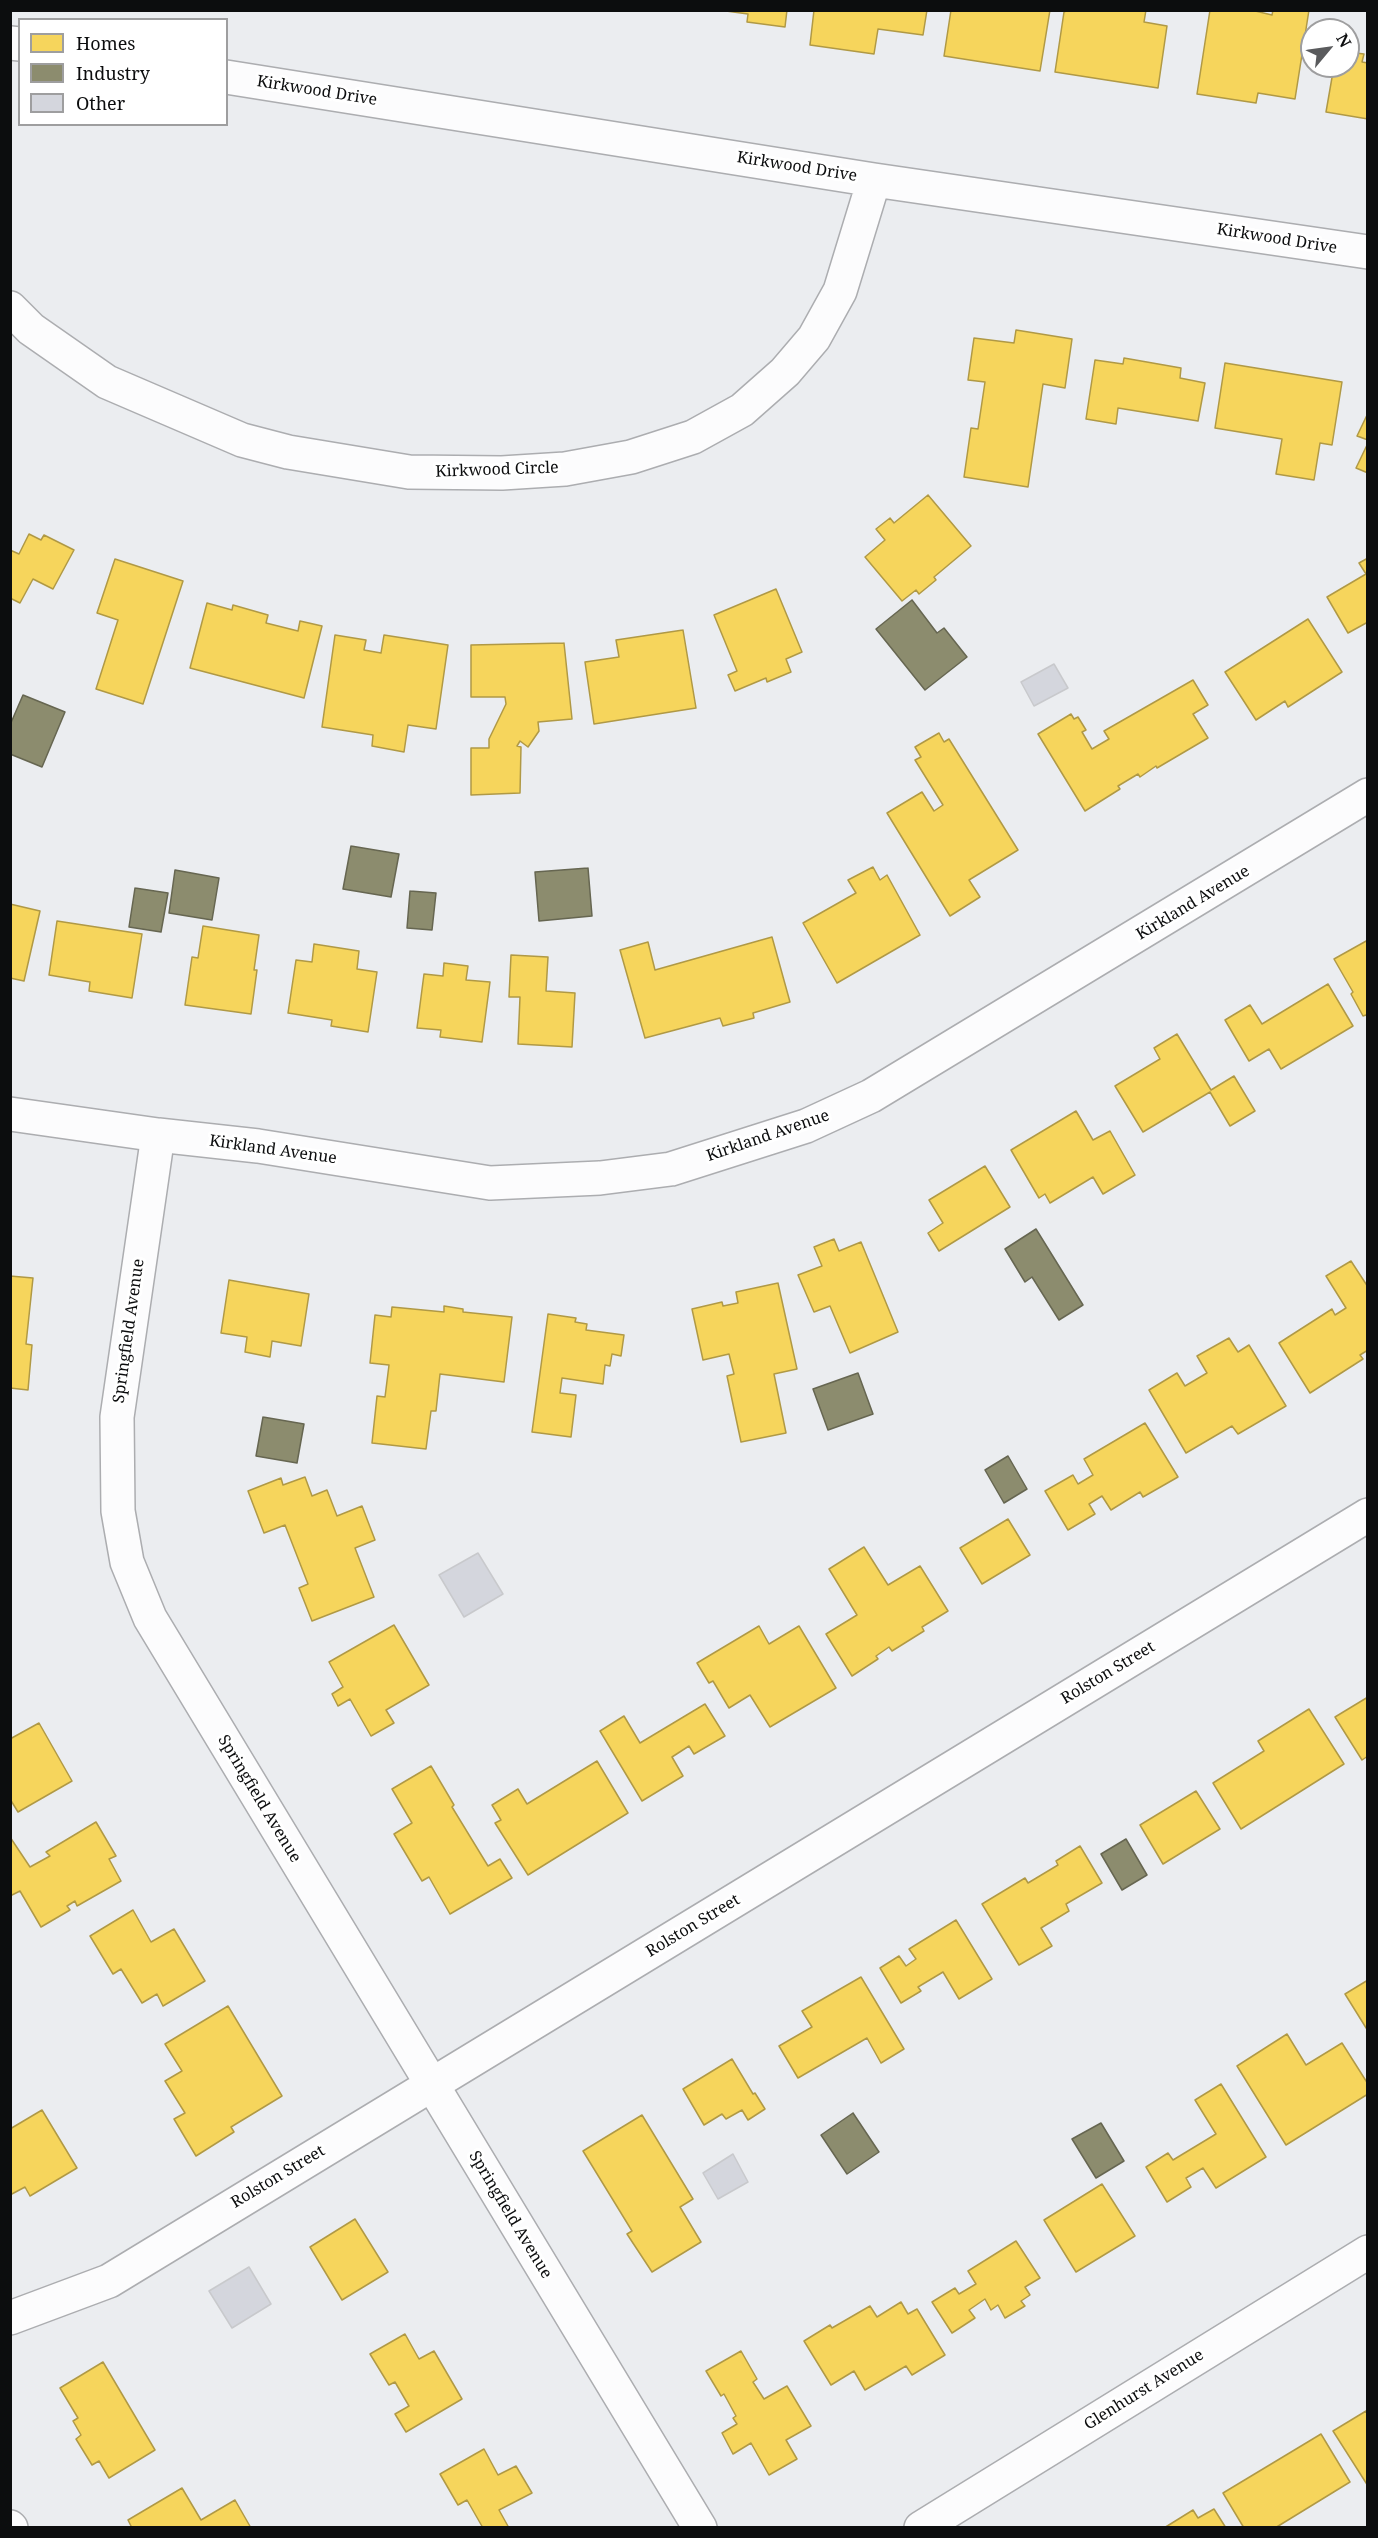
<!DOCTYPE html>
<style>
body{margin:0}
#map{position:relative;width:1378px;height:2538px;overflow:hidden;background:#ebedf0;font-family:"Noto Serif",serif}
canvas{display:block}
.frame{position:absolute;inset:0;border:12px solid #0c0d0e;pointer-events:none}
.legend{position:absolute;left:18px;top:18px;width:210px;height:108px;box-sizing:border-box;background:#fff;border:2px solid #9e9e9f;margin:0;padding:8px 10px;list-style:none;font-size:18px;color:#0c0d0e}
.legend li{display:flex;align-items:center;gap:12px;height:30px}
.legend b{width:30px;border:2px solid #9e9e9f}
.north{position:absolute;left:1300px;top:18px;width:60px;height:60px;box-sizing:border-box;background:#fff;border:2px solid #9e9e9f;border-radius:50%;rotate:61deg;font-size:16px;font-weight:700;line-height:24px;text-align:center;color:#0c0d0e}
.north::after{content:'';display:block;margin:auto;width:21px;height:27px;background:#5a5b5d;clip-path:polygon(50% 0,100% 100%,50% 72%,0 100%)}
</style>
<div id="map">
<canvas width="1378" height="2538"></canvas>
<div class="frame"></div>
<ul class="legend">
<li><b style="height:16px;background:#f6d55c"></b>Homes</li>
<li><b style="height:16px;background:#8c8c6e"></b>Industry</li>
<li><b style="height:16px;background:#d4d6dd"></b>Other</li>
</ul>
<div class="north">N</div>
</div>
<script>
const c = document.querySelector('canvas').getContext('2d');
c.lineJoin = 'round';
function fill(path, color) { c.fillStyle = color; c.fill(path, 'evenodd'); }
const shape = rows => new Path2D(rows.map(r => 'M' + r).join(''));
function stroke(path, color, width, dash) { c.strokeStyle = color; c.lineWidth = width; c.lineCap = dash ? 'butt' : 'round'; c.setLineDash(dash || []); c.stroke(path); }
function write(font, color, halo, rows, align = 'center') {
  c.font = font + ' "Noto Serif",serif'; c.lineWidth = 6; c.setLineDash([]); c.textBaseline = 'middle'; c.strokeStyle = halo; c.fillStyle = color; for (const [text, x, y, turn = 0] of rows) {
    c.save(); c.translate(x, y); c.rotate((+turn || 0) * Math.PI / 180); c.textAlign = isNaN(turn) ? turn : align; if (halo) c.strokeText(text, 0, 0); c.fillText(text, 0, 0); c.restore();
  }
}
const homes = shape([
 [787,10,785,27,747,22,748,14,726,11,787,10],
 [814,10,927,10,923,35,878,29,874,54,810,45,814,10],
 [951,10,1050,10,1040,71,944,56,951,10],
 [1068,10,1146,10,1144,22,1167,26,1158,88,1055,72,1064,12,1068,10],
 [1210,10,1251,10,1272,15,1273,10,1309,10,1295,99,1258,93,1256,103,1197,94,1210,10],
 [1348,52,1364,54,1362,62,1368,63,1368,119,1326,112,1334,66,1348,66,1348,52],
 [1016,330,1072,339,1065,388,1043,384,1028,487,964,477,971,428,978,429,985,382,968,380,974,338,1014,343,1016,330],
 [1124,358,1181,368,1180,378,1205,383,1198,421,1118,408,1116,424,1086,419,1095,360,1123,364,1124,358],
 [1225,363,1342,382,1332,445,1320,443,1314,480,1276,474,1282,439,1215,428,1225,363],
 [1368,413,1368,440,1357,436,1368,413],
 [1368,443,1368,473,1356,468,1368,443],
 [928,495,971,546,934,577,936,580,919,594,916,590,902,601,865,557,885,540,876,529,890,518,894,523,928,495],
 [29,534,41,540,44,535,74,550,53,589,33,579,20,603,10,598,10,550,19,554,29,534],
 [1368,558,1368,622,1348,633,1327,597,1366,574,1359,563,1368,558],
 [115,559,183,581,143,704,96,689,118,620,97,613,115,559],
 [776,589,802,652,786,659,791,672,767,682,766,678,735,691,728,675,737,671,714,615,776,589],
 [207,603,232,610,233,605,268,615,266,623,298,631,300,621,322,626,304,698,190,668,207,603],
 [1308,619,1342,672,1288,707,1285,701,1256,720,1225,672,1308,619],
 [683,630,696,708,594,724,585,662,619,657,616,640,683,630],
 [335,635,366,640,364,650,381,653,384,635,448,645,436,729,408,725,404,752,372,746,373,735,322,727,335,635],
 [564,643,572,719,538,722,539,731,528,747,520,741,517,746,521,747,520,793,471,795,471,748,489,748,489,739,506,704,505,697,471,697,471,645,564,643],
 [1193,680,1208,705,1193,714,1208,738,1157,768,1156,766,1140,777,1138,774,1118,786,1120,789,1085,811,1038,734,1071,714,1074,719,1078,717,1086,730,1082,732,1092,749,1109,739,1104,731,1193,680],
 [939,733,944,742,949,739,1018,850,969,880,980,897,950,916,887,813,922,792,934,811,943,805,915,760,921,757,915,747,939,733],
 [873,867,880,880,887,875,920,935,837,983,803,923,856,893,848,880,873,867],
 [10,904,40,911,24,981,10,978,10,904],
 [57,921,142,934,132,998,89,991,90,982,49,975,57,921],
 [203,926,259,935,254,970,257,970,251,1014,185,1005,192,957,198,958,203,926],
 [772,937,790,1002,753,1013,754,1018,723,1026,720,1018,645,1038,620,950,648,942,655,970,772,937],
 [1368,940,1368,1018,1366,1015,1363,1016,1351,994,1353,992,1334,959,1368,940],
 [314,944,359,951,357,969,377,972,368,1032,331,1026,332,1020,288,1013,296,960,312,962,314,944],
 [511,955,548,957,546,991,575,993,572,1047,518,1044,520,997,509,997,511,955],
 [444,963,468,966,466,980,490,982,482,1042,440,1037,441,1030,417,1028,424,974,443,976,444,963],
 [1328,984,1353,1026,1281,1069,1269,1049,1249,1061,1225,1020,1250,1005,1262,1024,1328,984],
 [1177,1034,1211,1090,1234,1076,1255,1111,1230,1126,1210,1092,1143,1132,1115,1086,1160,1059,1154,1048,1177,1034],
 [1076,1111,1093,1140,1110,1131,1135,1175,1103,1194,1093,1177,1050,1203,1045,1194,1039,1198,1011,1150,1076,1111],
 [985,1166,1010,1207,939,1251,928,1233,943,1223,929,1200,985,1166],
 [834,1239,839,1251,861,1242,898,1332,850,1353,830,1306,814,1312,798,1275,822,1266,814,1247,834,1239],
 [1351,1261,1368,1287,1368,1350,1360,1355,1363,1359,1310,1393,1279,1343,1332,1309,1335,1315,1346,1308,1326,1276,1351,1261],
 [10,1276,33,1278,26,1344,32,1345,28,1390,10,1388,10,1276],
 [229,1280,309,1294,301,1346,272,1341,270,1357,245,1352,247,1337,221,1333,229,1280],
 [778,1283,797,1369,774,1374,786,1433,741,1442,727,1376,734,1374,729,1354,703,1360,692,1309,722,1302,723,1306,738,1303,736,1292,778,1283],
 [444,1306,463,1309,463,1312,512,1317,504,1382,440,1374,436,1411,431,1411,426,1449,372,1443,377,1396,385,1397,389,1365,370,1363,375,1315,391,1317,392,1307,444,1312,444,1306],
 [548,1314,576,1318,575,1322,587,1324,586,1330,624,1335,621,1356,612,1354,610,1366,605,1365,603,1384,562,1378,560,1393,576,1395,571,1437,532,1432,548,1314],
 [1229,1338,1238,1352,1249,1345,1286,1406,1238,1434,1232,1426,1186,1453,1149,1390,1177,1373,1185,1386,1207,1373,1197,1356,1229,1338],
 [1145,1423,1178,1477,1143,1497,1140,1492,1111,1510,1102,1496,1089,1504,1095,1514,1068,1530,1045,1491,1073,1475,1078,1484,1093,1475,1084,1459,1145,1423],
 [305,1477,312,1496,327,1490,337,1516,362,1506,375,1540,355,1548,374,1597,312,1621,299,1588,308,1584,285,1525,264,1533,248,1491,281,1478,283,1485,305,1477],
 [1008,1519,1030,1555,982,1584,960,1548,1008,1519],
 [864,1547,888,1585,920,1566,948,1611,922,1627,924,1631,892,1651,889,1647,876,1656,878,1659,852,1676,826,1634,857,1615,829,1569,864,1547],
 [394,1625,429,1685,386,1710,394,1723,371,1736,350,1699,338,1706,332,1694,343,1687,329,1662,394,1625],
 [759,1626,769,1644,799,1626,836,1688,770,1727,750,1695,729,1708,713,1681,709,1683,697,1663,759,1626],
 [1368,1697,1368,1756,1362,1760,1335,1717,1368,1697],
 [705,1704,725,1736,694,1754,689,1746,672,1757,683,1776,642,1801,600,1731,624,1716,640,1743,705,1704],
 [1309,1709,1344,1764,1241,1829,1213,1783,1264,1751,1258,1741,1309,1709],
 [39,1723,72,1781,18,1812,10,1799,10,1739,39,1723],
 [597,1761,628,1813,528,1875,495,1823,501,1820,492,1805,518,1789,527,1804,597,1761],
 [431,1766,454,1805,452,1807,488,1866,500,1859,512,1878,450,1914,429,1877,422,1881,394,1834,412,1823,392,1789,431,1766],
 [1196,1791,1220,1829,1163,1864,1140,1825,1196,1791],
 [96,1822,116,1856,109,1859,121,1881,77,1906,75,1901,67,1906,70,1910,41,1927,20,1891,12,1895,10,1893,10,1837,30,1867,50,1856,46,1852,96,1822],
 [1080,1846,1102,1883,1066,1904,1069,1911,1041,1928,1052,1946,1019,1965,982,1904,1025,1878,1028,1883,1058,1865,1056,1861,1080,1846],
 [133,1910,151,1942,174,1929,205,1981,163,2006,157,1994,142,2003,121,1969,113,1974,90,1936,133,1910],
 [956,1920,992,1979,959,1999,943,1972,918,1987,921,1991,901,2003,880,1968,899,1956,906,1966,916,1959,909,1949,956,1920],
 [861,1977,904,2049,881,2063,867,2038,798,2078,779,2046,812,2027,802,2011,861,1977],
 [1368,1980,1368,2031,1345,1994,1368,1980],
 [228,2006,282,2096,231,2127,234,2132,196,2156,174,2119,185,2113,165,2081,182,2071,165,2044,228,2006],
 [1287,2034,1306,2065,1342,2043,1368,2084,1368,2094,1286,2145,1237,2066,1287,2034],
 [732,2059,753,2094,755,2093,765,2109,748,2120,742,2110,726,2119,722,2114,704,2125,683,2089,732,2059],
 [1221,2084,1266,2157,1216,2188,1203,2168,1186,2178,1191,2187,1167,2202,1146,2167,1168,2153,1173,2160,1216,2134,1195,2100,1221,2084],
 [42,2110,77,2168,30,2196,25,2187,10,2195,10,2129,42,2110],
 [642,2115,693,2199,680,2207,701,2242,652,2272,627,2234,632,2231,583,2151,642,2115],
 [1102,2184,1135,2236,1076,2272,1044,2220,1102,2184],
 [355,2219,388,2272,342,2300,310,2247,355,2219],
 [1016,2241,1040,2278,1025,2287,1030,2295,1021,2301,1025,2306,1005,2318,998,2305,991,2310,985,2299,969,2310,975,2318,952,2333,932,2302,955,2288,959,2294,976,2284,968,2271,1016,2241],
 [901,2302,908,2314,917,2309,945,2355,912,2375,906,2366,865,2390,854,2371,831,2385,804,2341,830,2325,832,2328,870,2306,877,2317,901,2302],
 [405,2334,419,2359,434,2351,462,2399,406,2432,395,2414,409,2406,395,2382,389,2385,370,2354,405,2334],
 [741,2351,757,2379,753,2382,764,2399,787,2386,811,2426,786,2440,797,2459,769,2475,751,2443,733,2454,722,2433,737,2424,733,2418,736,2416,724,2394,721,2396,706,2371,741,2351],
 [103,2362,155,2450,109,2478,99,2461,92,2465,76,2439,81,2435,73,2421,78,2418,60,2388,103,2362],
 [1366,2411,1368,2414,1368,2486,1333,2431,1366,2411],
 [1321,2434,1350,2482,1275,2528,1244,2528,1223,2493,1321,2434],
 [484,2449,498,2475,516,2466,532,2493,499,2510,509,2528,483,2528,467,2500,458,2505,440,2474,484,2449],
 [182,2488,201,2520,235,2500,251,2528,132,2528,128,2520,182,2488],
 [1214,2509,1226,2528,1164,2528,1193,2510,1198,2518,1214,2509]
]);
fill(homes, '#f6d55c');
stroke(homes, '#b09945', 1.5);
const industry = shape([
 [912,600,937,633,944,628,967,657,925,690,876,629,912,600],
 [23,695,65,712,42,767,10,754,10,725,23,695],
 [351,846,399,854,391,897,343,889,351,846],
 [588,868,592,916,539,921,535,872,588,868],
 [175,870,219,878,212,920,169,913,175,870],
 [135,888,168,893,161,932,129,927,135,888],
 [410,891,436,893,432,930,407,928,410,891],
 [1036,1229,1083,1305,1059,1320,1032,1277,1025,1282,1005,1249,1036,1229],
 [858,1373,873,1414,828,1430,813,1389,858,1373],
 [263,1417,304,1424,297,1463,256,1456,263,1417],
 [1008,1456,1027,1489,1004,1503,985,1470,1008,1456],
 [1126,1839,1147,1875,1122,1890,1101,1854,1126,1839],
 [853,2113,879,2152,847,2174,821,2135,853,2113],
 [1101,2123,1124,2161,1096,2178,1072,2139,1101,2123]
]);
fill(industry, '#8c8c6e');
stroke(industry, '#666651', 1.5);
const building = shape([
 [1054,664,1068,688,1034,706,1021,682,1054,664],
 [478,1553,503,1594,464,1617,439,1575,478,1553],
 [733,2154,748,2182,718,2199,703,2173,733,2154],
 [249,2267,271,2304,232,2328,209,2291,249,2267]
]);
fill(building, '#d4d6dd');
stroke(building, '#c8c9cc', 1.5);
const minor = shape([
 [10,43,20,44],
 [226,77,874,180,1368,252],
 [10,308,31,329,107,382,242,440,288,452,409,472,502,473,565,469,631,457,693,437,742,410,785,372,814,338,840,291,874,180],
 [10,1114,158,1135,258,1146,490,1183,600,1178,671,1169,806,1126,871,1096,1368,795],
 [158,1135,117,1417,118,1511,127,1562,150,1618,700,2528],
 [10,2318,109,2281,1368,1515],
 [10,2527,11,2528],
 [921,2528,1368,2252]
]);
stroke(minor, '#acadb0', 36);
stroke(minor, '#fcfcfd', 33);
write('16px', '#0c0d0e', '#fff', [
 ["Kirkwood Drive",317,91,9],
 ["Kirkwood Drive",797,167,9],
 ["Kirkwood Drive",1277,239,9],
 ["Kirkwood Circle",497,470,-2],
 ["Kirkland Avenue",1193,903,-31],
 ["Kirkland Avenue",768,1136,-19],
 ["Kirkland Avenue",273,1150,8],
 ["Springfield Avenue",129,1331,-82],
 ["Rolston Street",1108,1673,-31],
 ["Springfield Avenue",259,1799,59],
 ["Rolston Street",693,1926,-31],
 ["Rolston Street",278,2177,-31],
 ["Springfield Avenue",510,2215,59],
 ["Glenhurst Avenue",1144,2390,-32]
]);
</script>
